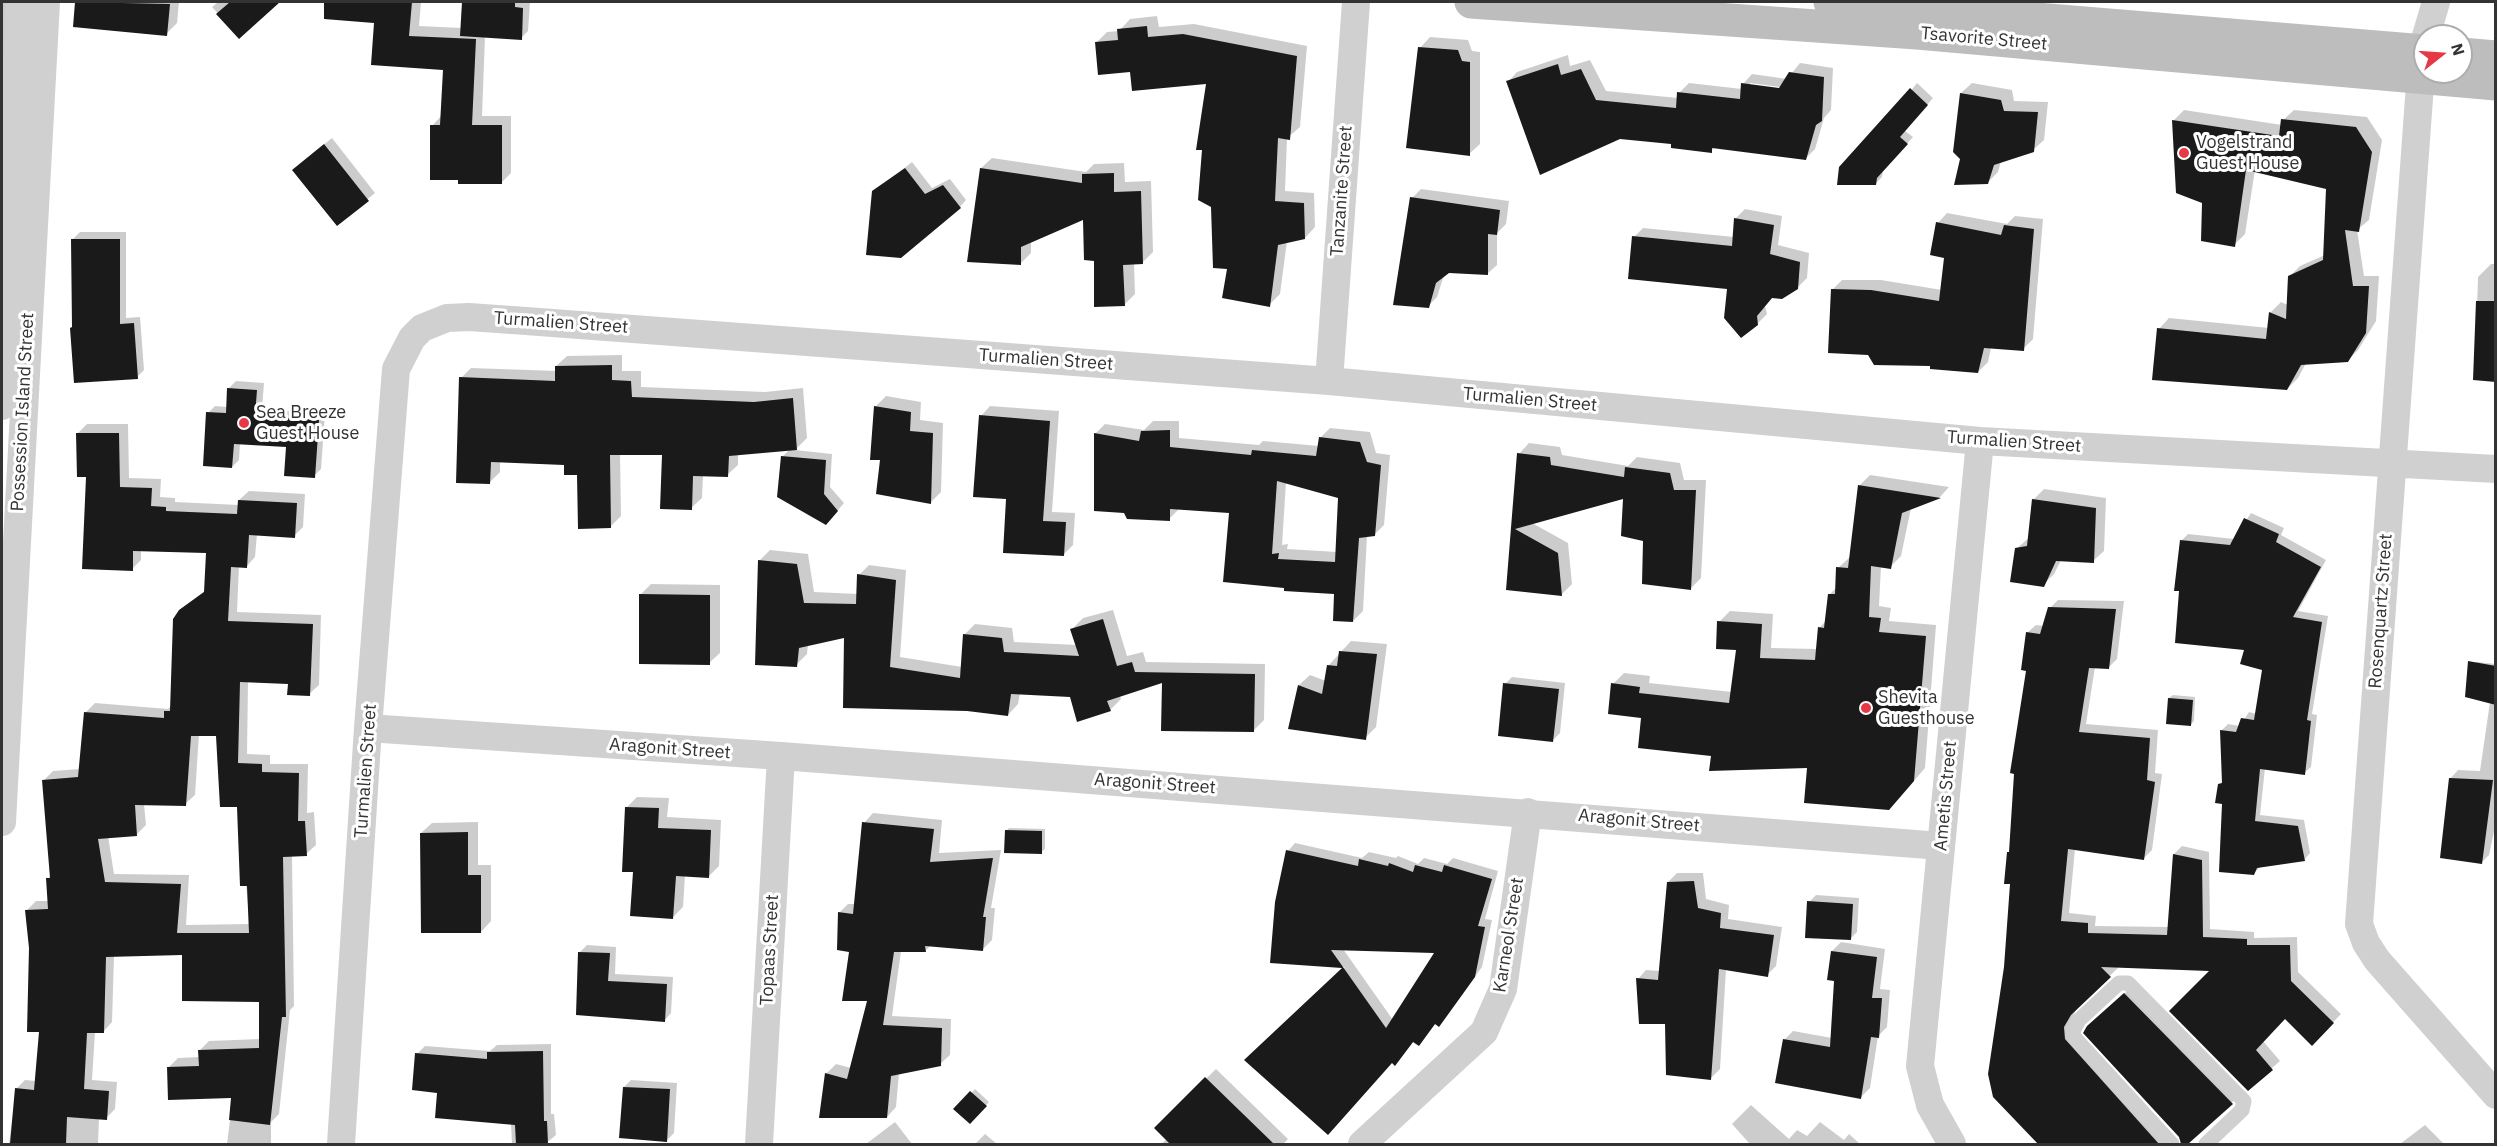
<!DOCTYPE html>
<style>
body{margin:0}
#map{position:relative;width:2497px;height:1146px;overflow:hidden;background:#fff;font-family:"IBM Plex Sans",sans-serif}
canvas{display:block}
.frame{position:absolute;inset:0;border:3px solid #333;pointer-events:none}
.north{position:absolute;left:2413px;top:24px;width:60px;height:60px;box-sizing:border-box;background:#fff;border:2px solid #adadad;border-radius:50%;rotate:73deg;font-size:16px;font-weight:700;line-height:24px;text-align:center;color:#333}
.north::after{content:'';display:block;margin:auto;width:21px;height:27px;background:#e63946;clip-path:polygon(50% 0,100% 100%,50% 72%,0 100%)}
</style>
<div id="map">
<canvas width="2497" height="1146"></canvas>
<div class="frame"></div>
<div class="north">N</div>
</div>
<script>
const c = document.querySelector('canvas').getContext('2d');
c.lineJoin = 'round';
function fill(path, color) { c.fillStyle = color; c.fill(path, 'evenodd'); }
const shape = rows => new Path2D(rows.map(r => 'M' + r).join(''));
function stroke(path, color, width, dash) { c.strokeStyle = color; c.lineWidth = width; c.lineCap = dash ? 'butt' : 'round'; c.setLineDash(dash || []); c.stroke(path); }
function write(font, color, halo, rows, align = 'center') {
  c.font = font + ' "IBM Plex Sans",sans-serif'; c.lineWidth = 6; c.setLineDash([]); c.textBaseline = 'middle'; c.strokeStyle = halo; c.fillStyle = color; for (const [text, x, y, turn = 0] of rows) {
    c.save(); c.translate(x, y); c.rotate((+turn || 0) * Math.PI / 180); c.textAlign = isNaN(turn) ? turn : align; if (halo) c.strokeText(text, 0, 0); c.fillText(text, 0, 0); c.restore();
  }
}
fill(shape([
 [2,2,12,2,8,89,2,95],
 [76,2,179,2,177,23,166,34,74,25],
 [218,2,278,2,239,37,212,7],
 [342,2,421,2,419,26,462,28,463,2,530,2,528,31,521,38,485,36,482,116,511,116,511,173,501,183,432,126,442,115,444,69,376,22,340,19],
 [1157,16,1159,27,1194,24,1307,46,1300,127,1287,138,1285,191,1314,193,1315,227,1305,238,1287,241,1280,294,1269,305,1229,268,1208,82,1132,71,1096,43,1107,32,1119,31,1130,19],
 [1430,37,1468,40,1472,51,1480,52,1480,144,1469,154,1420,48],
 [1568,55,1570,66,1590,60,1606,91,1678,98,1679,93,1689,83,1742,89,1743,84,1752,74,1787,79,1800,63,1833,68,1831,110,1824,118,1815,149,1805,159,1715,147,1711,151,1673,143,1508,82,1517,72],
 [1750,83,1787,88,1787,91,1750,86],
 [1917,83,1933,98,1905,131,1913,137,1883,170,1882,177,1876,183,1839,183],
 [1972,83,2012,90,2014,101,2048,102,2044,140,2033,150,2001,161,1998,172,1987,183,1961,159,1961,93],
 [2184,110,2282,125,2283,120,2294,110,2367,117,2382,140,2369,220,2357,230,2364,276,2379,276,2376,321,2358,350,2347,361,2306,363,2298,378,2287,389,2159,329,2169,318,2269,328,2270,313,2281,302,2288,305,2289,277,2300,266,2325,255,2328,188,2255,170,2245,234,2234,245,2203,202,2174,120],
 [332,138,375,193,337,224,301,163],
 [992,158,1086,172,1094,164,1124,163,1125,182,1151,181,1153,252,1142,263,1134,263,1135,294,1124,305,1095,259,1085,218,1031,241,1031,253,1020,264,981,168],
 [912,162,932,188,950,179,966,200,960,207,878,189],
 [1421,189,1509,201,1506,224,1497,233,1497,265,1487,274,1449,271,1444,275,1437,297,1428,306,1412,198],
 [1745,209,1782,216,1778,245,1809,253,1807,278,1797,288,1773,297,1765,306,1767,314,1757,324,1729,287,1634,237,1643,228,1734,237,1736,218],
 [1947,213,2007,224,2015,216,2043,219,2033,339,2023,349,1991,347,1988,362,1978,372,1932,364,1832,290,1842,280,1881,280,1942,290,1946,257,1938,223],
 [80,232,126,232,126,318,140,317,144,370,137,377,74,326,73,239],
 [2491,264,2496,264,2496,380,2475,378,2478,277],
 [622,355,622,371,641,371,641,387,765,392,803,388,807,438,795,450,832,454,830,487,844,503,833,516,783,456,790,449,738,453,738,465,727,475,703,475,702,498,691,508,664,453,620,454,621,516,610,527,578,474,566,464,500,461,500,472,489,483,461,378,471,368,557,371,556,366,567,356],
 [236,381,264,383,262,409,325,414,321,469,314,476,287,446,240,443,239,460,232,467,208,413,215,406,227,407,229,388],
 [886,396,921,402,920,420,943,423,941,492,930,503,882,459,875,407],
 [990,406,1059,411,1052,512,1075,513,1073,545,1064,554,1007,498,981,416],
 [1153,421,1179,421,1179,438,1259,445,1263,441,1319,446,1320,438,1330,428,1370,432,1376,453,1390,455,1384,525,1374,535,1367,536,1363,611,1353,621,1336,592,1285,590,1230,512,1179,509,1169,519,1095,434,1105,424,1144,430],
 [1286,482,1340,497,1337,552,1287,549,1288,544,1282,545],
 [87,424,128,424,129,478,161,479,160,497,175,498,175,502,239,505,239,500,249,491,305,494,303,527,294,536,257,534,255,557,246,567,239,566,237,612,321,615,319,685,309,694,289,682,248,681,247,754,270,755,270,764,308,764,307,813,314,812,316,845,306,854,292,855,294,1006,290,1010,279,1114,271,1122,271,1144,227,1144,233,1096,169,1067,178,1058,200,1057,200,1050,209,1041,260,1039,260,1000,183,954,114,956,112,1022,103,1032,95,1032,92,1080,117,1082,115,1109,106,1118,99,1118,98,1144,9,1144,16,1089,25,1080,36,1081,41,1030,26,911,36,901,49,901,48,879,51,875,43,781,53,771,80,769,86,712,95,703,168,709,172,705,180,610,206,590,208,552,141,550,141,560,132,569,87,476,78,433],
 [199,734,217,735,238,806,250,924,186,925,189,875,114,874,108,836,137,834,146,825,144,804,185,804,195,795],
 [1529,443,1560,447,1562,455,1628,466,1637,457,1680,463,1684,480,1706,480,1701,578,1690,589,1645,540,1625,497,1532,523,1568,543,1572,584,1561,595,1508,588,1519,454],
 [1870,475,1949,487,1940,497,1911,508,1901,556,1890,567,1881,566,1879,606,1891,608,1889,621,1936,625,1925,768,1900,797,1808,767,1712,755,1643,717,1613,684,1624,673,1650,676,1649,683,1732,692,1737,649,1719,622,1730,611,1773,614,1771,648,1817,649,1819,628,1826,621,1830,594,1837,587,1838,568,1850,557,1859,486],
 [2044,489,2106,498,2104,551,2093,561,2061,560,2054,574,2043,585,2016,549,2030,537,2033,500],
 [2251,513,2284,528,2281,535,2326,560,2298,611,2328,616,2312,714,2317,715,2311,767,2304,773,2265,768,2260,815,2304,820,2310,853,2304,860,2260,867,2254,873,2224,803,2219,785,2223,781,2222,730,2228,724,2240,726,2249,712,2257,714,2264,669,2246,649,2182,540,2188,534,2234,539],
 [770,550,808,554,814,592,858,594,859,575,869,565,906,570,900,657,962,667,964,635,975,624,1012,628,1014,642,1077,645,1072,629,1083,618,1113,610,1127,656,1143,652,1146,662,1265,664,1264,720,1253,731,1164,681,1120,696,1121,699,1110,710,1071,696,1020,693,1018,704,1008,715,967,710,844,706,845,636,808,644,807,654,796,665,756,664,760,560],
 [651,584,720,585,720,653,709,663,641,594],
 [2058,600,2124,601,2117,659,2109,667,2095,667,2086,724,2158,730,2155,773,2162,774,2152,850,2143,859,2075,849,2069,913,2096,916,2095,926,2169,927,2174,854,2182,846,2209,852,2210,929,2254,932,2254,938,2297,937,2298,972,2341,1014,2312,1044,2285,1017,2263,1041,2280,1061,2248,1089,2212,969,2116,966,2118,968,2078,1006,2072,1018,2072,1031,2176,1144,2040,1144,1994,1096,2012,883,2008,853,2011,850,2028,670,2027,633,2036,625,2044,626,2050,608],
 [1351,641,1387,644,1376,727,1365,738,1290,728,1299,685,1310,675,1326,681,1328,666],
 [2477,662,2496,664,2496,822,2489,855,2481,863,2450,779,2458,770,2480,771,2490,702,2469,670],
 [1512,677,1565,683,1560,733,1553,740,1505,684],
 [2173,695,2195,697,2194,721,2191,724,2169,698],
 [637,797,669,798,667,817,721,820,719,866,708,877,685,875,683,907,673,917,634,870,627,807],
 [873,813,942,820,939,853,1001,850,991,908,995,908,992,940,983,949,931,945,925,951,901,951,892,1016,951,1019,950,1055,940,1064,899,1073,896,1107,887,1117,826,1074,836,1064,851,1068,869,1000,839,913,848,904,856,904,864,823],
 [478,822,478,865,491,865,491,921,481,932,421,833,432,823],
 [1009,828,1045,829,1045,849,1041,852,1006,831],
 [1295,843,1362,858,1369,852,1396,858,1398,856,1418,864,1424,858,1447,864,1453,858,1498,871,1485,919,1492,920,1482,967,1446,1017,1439,1025,1436,1023,1419,1044,1414,1041,1395,1064,1392,1062,1246,1060,1345,967,1271,961,1288,851],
 [1343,949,1437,952,1393,1020],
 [1677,873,1703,873,1706,899,1729,905,1728,919,1782,927,1776,966,1767,975,1726,969,1720,1069,1711,1078,1667,1022,1638,979,1646,970,1660,971,1668,882],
 [1816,895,1859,898,1857,932,1850,939,1809,902],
 [1841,942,1885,949,1880,989,1890,990,1887,1027,1878,1036,1870,1088,1861,1097,1784,1040,1793,1031,1832,1038,1836,980,1832,951],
 [587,945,616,947,615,974,673,977,671,1013,665,1020,577,1013,580,952],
 [2132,986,2240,1095,2186,1144,2183,1144,2181,1137,2085,1033],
 [551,1044,551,1114,554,1114,556,1135,545,1144,512,1144,511,1123,438,1091,417,1054,425,1046,490,1051,497,1045],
 [1216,1069,1288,1139,1283,1144,1161,1144,1167,1139,1156,1128],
 [631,1080,677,1083,674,1133,667,1140,624,1087],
 [975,1089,989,1102,970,1122,956,1109],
 [1751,1105,1789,1139,1797,1130,1807,1136,1820,1122,1844,1140,1849,1134,1860,1144,1750,1144,1732,1124],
 [895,1122,912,1144,866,1144],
 [2425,1125,2444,1144,2400,1144],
 [985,1134,997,1144,975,1144]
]), '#0003');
fill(shape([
 [75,2,170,4,167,36,73,27],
 [230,2,280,2,239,39,216,14],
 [324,2,412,2,409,36,476,39,472,125,502,125,502,184,458,184,458,180,430,180,430,125,440,125,443,70,371,65,374,23,324,19],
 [462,2,515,2,515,7,523,8,522,40,460,36],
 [1147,26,1148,37,1183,34,1297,56,1290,140,1278,138,1275,201,1304,203,1305,239,1278,245,1270,307,1222,298,1227,269,1213,268,1211,207,1198,200,1202,150,1196,150,1206,84,1132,91,1130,72,1098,75,1095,42,1118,40,1117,29],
 [1418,47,1458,50,1462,61,1470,62,1470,156,1406,148],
 [1558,64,1561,75,1581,69,1596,100,1676,108,1677,92,1740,99,1741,83,1779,88,1789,72,1824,77,1822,121,1816,125,1806,160,1712,148,1712,153,1671,148,1671,144,1620,139,1540,175,1506,81],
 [1910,88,1928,105,1900,137,1908,144,1877,178,1876,185,1837,185,1839,167],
 [1960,93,2001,100,2004,111,2038,112,2034,152,1994,165,1988,184,1954,185,1960,159,1953,152],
 [2281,119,2356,127,2372,152,2359,232,2345,230,2353,286,2369,286,2366,333,2348,362,2301,365,2287,390,2152,380,2157,328,2266,339,2269,312,2286,319,2288,276,2323,260,2326,189,2246,170,2235,247,2201,241,2202,203,2176,193,2172,120,2279,136],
 [324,144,369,201,337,226,292,170],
 [905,168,925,194,943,185,961,208,901,258,866,255,872,191],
 [980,168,1082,183,1082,174,1114,173,1114,192,1141,191,1143,264,1123,265,1125,306,1094,307,1094,261,1084,260,1083,220,1021,247,1021,265,967,262],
 [1410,197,1500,210,1497,235,1488,234,1488,275,1449,273,1436,283,1429,308,1393,305],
 [1734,218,1774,225,1770,254,1800,262,1798,289,1782,299,1772,298,1757,316,1758,325,1741,338,1724,318,1727,289,1628,279,1632,236,1732,246],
 [1936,222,2001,235,2004,225,2034,229,2024,351,1984,348,1978,373,1930,369,1930,366,1874,365,1868,355,1828,353,1831,289,1871,290,1939,301,1944,258,1930,255],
 [71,239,120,239,120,324,134,323,138,379,74,383,70,328,72,327],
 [2476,301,2496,301,2496,382,2473,380],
 [612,365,612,380,631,381,632,397,754,402,793,398,797,450,729,456,728,477,693,476,692,510,660,509,662,455,610,455,611,528,578,529,577,475,564,475,564,465,491,462,490,484,456,483,459,377,555,381,555,366],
 [227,388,257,390,255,416,319,420,315,478,284,476,286,447,234,444,232,468,203,466,206,412,226,413],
 [874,406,911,412,910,431,933,433,931,504,876,494,880,460,870,460],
 [979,415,1050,421,1043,521,1066,522,1064,556,1003,553,1006,499,973,497],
 [1170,430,1170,447,1251,455,1252,450,1316,456,1319,437,1360,442,1367,462,1381,465,1375,536,1359,538,1353,622,1333,621,1334,594,1284,591,1284,588,1223,582,1229,513,1170,509,1170,521,1127,519,1124,513,1094,511,1094,433,1139,441,1141,431],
 [1277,481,1338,498,1335,562,1278,559,1279,553,1272,554],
 [76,433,119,433,120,487,152,488,151,506,166,507,166,511,237,514,238,500,297,503,295,538,249,535,247,568,231,567,228,621,313,624,310,696,287,695,288,684,240,682,238,763,262,764,262,772,299,773,298,821,305,821,307,856,283,857,286,1017,282,1017,270,1125,229,1120,231,1098,168,1100,167,1067,199,1066,198,1050,259,1048,259,1002,182,1001,182,955,106,957,104,1033,87,1033,84,1089,109,1091,107,1120,67,1117,66,1144,10,1144,15,1088,34,1090,39,1032,27,1032,29,948,25,910,48,909,46,878,50,878,42,780,78,777,84,712,164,718,164,711,170,711,173,619,179,610,204,592,206,553,133,551,133,571,82,569,86,477,77,477],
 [191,736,216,736,220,807,237,807,240,886,247,886,249,933,177,933,181,884,105,882,98,839,137,836,135,805,186,806],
 [1517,453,1550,457,1551,465,1624,477,1625,467,1670,473,1674,490,1696,490,1691,590,1642,584,1643,541,1621,536,1623,499,1515,529,1558,553,1562,596,1506,590],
 [781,456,826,460,824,494,838,511,826,525,777,497],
 [1858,485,1941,498,1902,513,1891,569,1871,566,1869,617,1881,618,1879,632,1926,636,1914,781,1889,810,1804,803,1807,768,1709,771,1711,756,1638,748,1641,718,1608,714,1611,683,1640,687,1639,693,1729,703,1736,650,1716,649,1717,621,1762,624,1760,658,1815,660,1818,627,1824,628,1828,594,1835,594,1836,567,1848,568],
 [2032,499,2096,508,2094,563,2056,561,2044,587,2010,582,2015,548,2027,546],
 [2244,518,2279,534,2276,542,2321,567,2293,617,2322,622,2307,720,2311,721,2305,775,2260,769,2255,821,2298,826,2305,861,2257,868,2254,875,2219,872,2222,804,2215,803,2218,784,2222,783,2220,730,2236,732,2241,718,2254,720,2262,670,2240,664,2244,650,2175,643,2179,591,2174,591,2180,540,2230,545],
 [758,560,797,564,804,603,856,604,857,574,896,580,890,667,960,678,963,634,1002,638,1004,652,1079,656,1070,629,1103,619,1117,666,1132,662,1135,672,1255,674,1254,732,1161,731,1162,683,1107,701,1111,711,1077,722,1070,697,1011,694,1008,716,967,711,843,708,844,638,799,648,797,667,755,665],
 [639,594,710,595,710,665,639,664],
 [2048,607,2116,609,2109,669,2089,668,2079,732,2150,738,2147,780,2155,782,2144,860,2068,849,2061,921,2088,923,2088,933,2167,935,2173,854,2202,860,2203,937,2247,939,2247,945,2290,945,2291,981,2334,1023,2312,1046,2285,1019,2256,1050,2273,1070,2248,1091,2169,1011,2209,971,2101,967,2111,977,2071,1015,2064,1027,2065,1039,2159,1144,2038,1144,1993,1097,1988,1074,2004,967,2010,884,2004,884,2007,852,2009,852,2014,774,2010,773,2026,671,2021,670,2026,632,2040,634],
 [1339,651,1377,654,1366,740,1288,729,1298,685,1322,694,1327,665,1337,666],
 [2468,661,2496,666,2496,705,2465,697],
 [1503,683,1559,689,1553,742,1498,736],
 [2168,698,2193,700,2191,726,2166,724],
 [2449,778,2493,780,2482,864,2440,858],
 [625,807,659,808,658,828,711,830,709,878,676,876,673,919,630,916,633,872,622,872],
 [862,822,934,829,930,862,993,858,983,917,986,917,983,951,925,946,926,952,894,952,883,1025,942,1028,941,1066,891,1076,887,1118,819,1118,825,1073,847,1079,867,1001,842,1001,849,952,837,950,838,912,853,914],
 [1005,830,1042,831,1042,854,1004,853],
 [468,832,468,875,481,875,481,933,421,933,420,833],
 [1286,850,1358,866,1359,859,1388,866,1389,863,1413,872,1415,865,1442,872,1444,865,1492,879,1478,926,1485,927,1475,977,1439,1027,1435,1024,1419,1046,1413,1042,1395,1066,1392,1063,1328,1135,1244,1060,1342,968,1270,963,1275,902],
 [1331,950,1434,953,1386,1028],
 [1694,881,1698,908,1721,913,1720,928,1774,935,1768,977,1719,969,1711,1080,1666,1075,1665,1024,1639,1024,1636,978,1658,980,1667,882],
 [1807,901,1853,904,1851,940,1805,938],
 [1831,951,1877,957,1872,998,1882,998,1879,1038,1871,1037,1861,1099,1775,1083,1783,1039,1830,1047,1834,981,1827,980],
 [578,952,610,953,608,981,667,984,665,1022,576,1015],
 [2124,993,2233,1104,2188,1144,2181,1144,2179,1137,2083,1033,2087,1026],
 [543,1051,544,1121,547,1121,548,1144,516,1144,515,1125,435,1118,437,1093,412,1090,415,1053,487,1059,487,1052],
 [1205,1077,1274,1144,1170,1144,1154,1128],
 [623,1087,670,1089,667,1142,619,1138],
 [970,1091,987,1106,970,1124,953,1109]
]), '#1a1a1a');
stroke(shape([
 [2172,1144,2074,1037,2073,1031,2079,1020,2119,983,2128,983,2244,1101,2242,1110,2206,1144]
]), '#d0d0d0', 15);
stroke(shape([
 [2426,36,2436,2],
 [2422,57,2359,924,2366,943,2377,960,2496,1095],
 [1329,381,1356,2],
 [2,406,20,2],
 [368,728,781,756,1941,846],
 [2,822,46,2],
 [341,1144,368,728,396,369,412,338,422,328,447,318,469,317,526,321,1329,381,1980,441,2496,469],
 [759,1144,781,756],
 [1362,1144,1484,1032,1503,989,1528,812],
 [1952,1144,1930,1105,1920,1066,1980,441]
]), '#d0d0d0', 28);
stroke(shape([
 [1471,2,1917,33,2496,84],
 [1830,2,2425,51],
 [2461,54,2496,57]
]), '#bdbdbd', 33);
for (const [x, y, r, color] of [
 [2184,153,6,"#e63946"],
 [244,423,6,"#e63946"],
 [1866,708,6,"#e63946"]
]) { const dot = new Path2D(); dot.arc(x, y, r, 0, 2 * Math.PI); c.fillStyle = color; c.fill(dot); stroke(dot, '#fff', 2); }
write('18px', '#333', '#fff', [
 ["Tsavorite Street",1984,39,5],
 ["Tanzanite Street",1342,191,-86],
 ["Turmalien Street",561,323,4],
 ["Turmalien Street",1046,360,4],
 ["Turmalien Street",1530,400,5],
 ["Possession Island Street",23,412,-87],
 ["Turmalien Street",2014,442,4],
 ["Rosenquartz Street",2381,611,-86],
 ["Aragonit Street",670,749,4],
 ["Turmalien Street",366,771,-86],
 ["Aragonit Street",1155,784,4],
 ["Ametis Street",1946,796,-85],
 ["Aragonit Street",1639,821,5],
 ["Karneol Street",1509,935,-81],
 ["Topaas Street",770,950,-87]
]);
write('18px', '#333', '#fff', [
 ["Vogelstrand",2196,143],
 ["Guest House",2196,164],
 ["Sea Breeze",256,413],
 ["Guest House",256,434],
 ["Shevita",1878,698],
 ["Guesthouse",1878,719]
], 'left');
</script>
